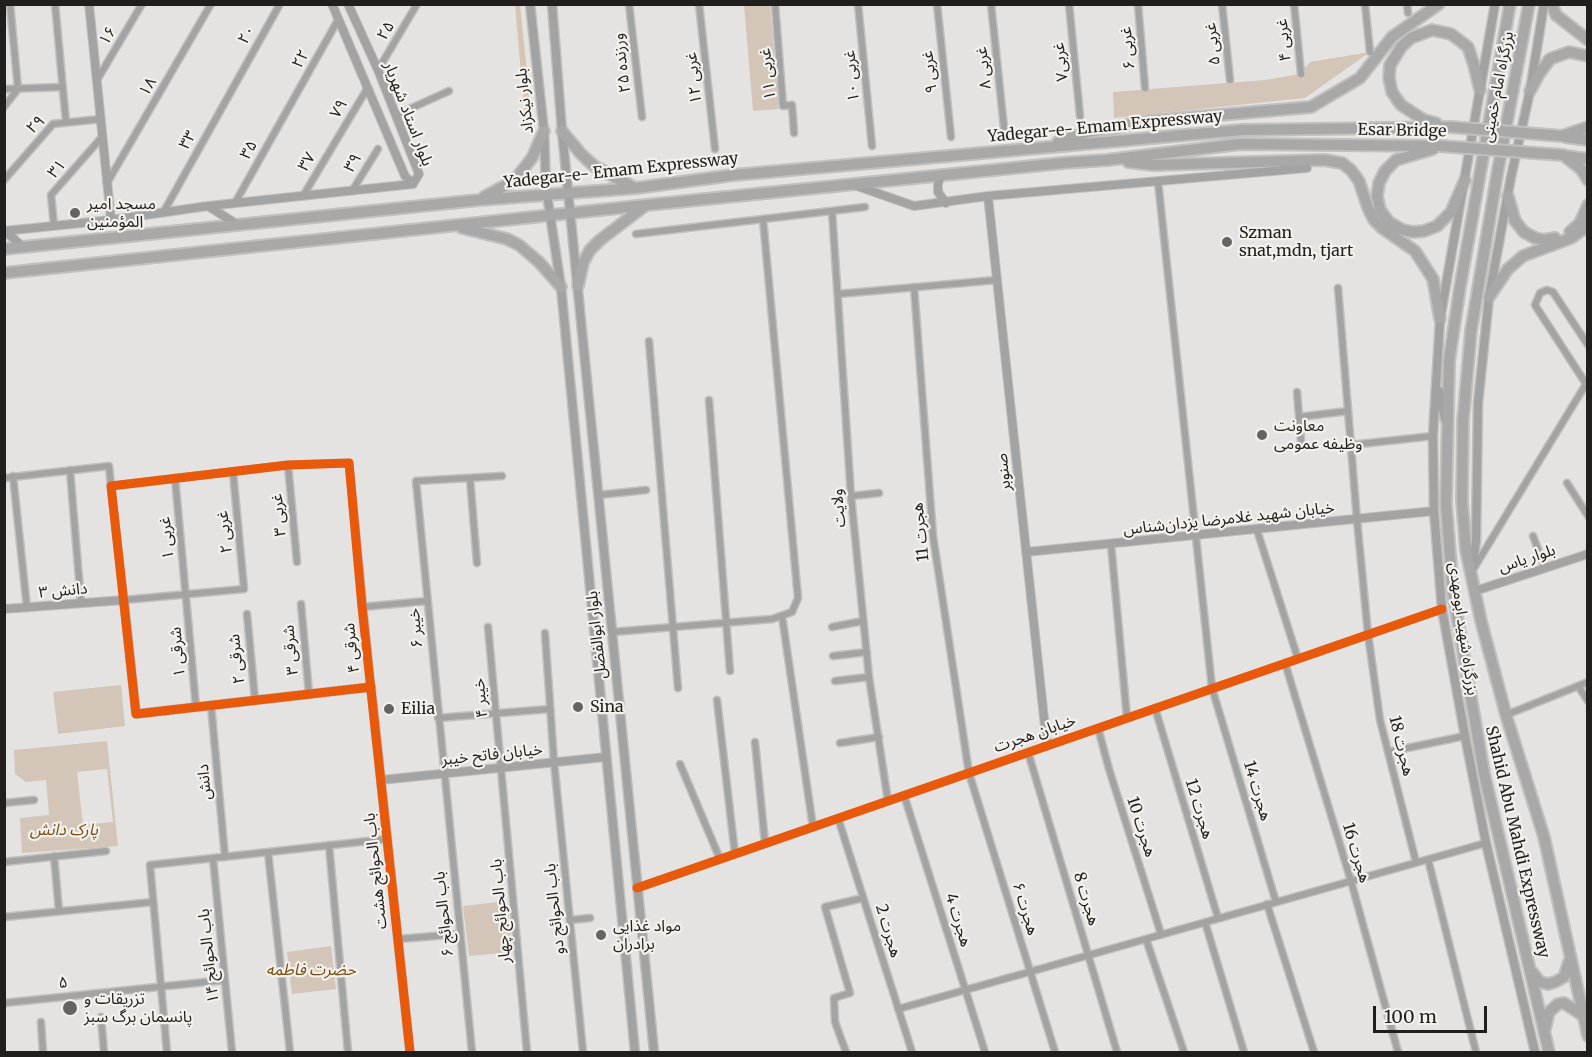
<!DOCTYPE html>
<meta charset="utf-8">
<style>
body{margin:0}
#map{position:relative;width:1592px;height:1057px;overflow:hidden;background:#e5e3e1;font-family:Merriweather,serif}
canvas{display:block}
.frame{position:absolute;inset:0;border:6px solid #211f1e;pointer-events:none}
.scale{position:absolute;left:1373px;top:1006px;width:114px;height:27px;box-sizing:border-box;border:3px solid #211f1e;border-top:0;padding-left:8px;font-size:18px;line-height:21px;white-space:nowrap;color:#211f1e;-webkit-text-stroke:4px #f4f0ec;paint-order:stroke}
</style>
<div id="map">
<canvas width="1592" height="1057"></canvas>
<div class="frame"></div>
<div class="scale">100 m</div>
</div>
<script>
const c = document.querySelector('canvas').getContext('2d');
c.lineJoin = 'round';
function fill(path, color) { c.fillStyle = color; c.fill(path, 'evenodd'); }
const shape = rows => new Path2D(rows.map(r => 'M' + r).join(''));
function stroke(path, color, width, dash) { c.strokeStyle = color; c.lineWidth = width; c.lineCap = dash ? 'butt' : 'round'; c.setLineDash(dash || []); c.stroke(path); }
function write(font, color, halo, rows, align = 'center') {
  c.font = font + ' Merriweather,"Noto Sans Arabic",serif'; c.lineWidth = 4.5; c.setLineDash([]); c.textBaseline = 'middle'; c.strokeStyle = halo; c.fillStyle = color; for (const [text, x, y, turn = 0] of rows) {
    c.save(); c.translate(x, y); c.rotate((+turn || 0) * Math.PI / 180); c.textAlign = isNaN(turn) ? turn : align; if (halo) c.strokeText(text, 0, 0); c.fillText(text, 0, 0); c.restore();
  }
}
fill(shape([
 [744,5,770,5,779,109,753,111],
 [1370,52,1305,98,1114,118,1113,92,1265,80,1300,74,1310,62],
 [121,685,125,726,58,734,53,692],
 [107,741,118,846,22,853,20,818,49,815,46,780,26,782,15,774,14,750],
 [107,769,113,822,83,825,77,772],
 [507,901,513,952,469,956,463,906],
 [331,946,336,989,292,994,287,952]
]), '#d3c6b8');
fill(shape([
 [515,5,520,5,533,130,526,130]
]), '#d7c5b1');
const minor = shape([
 [55,4,66,122],
 [629,4,642,117],
 [699,4,715,149],
 [775,4,783,106,792,105,794,133],
 [858,4,872,146],
 [937,4,951,137],
 [991,4,1004,128],
 [1069,4,1080,116],
 [1138,4,1145,88],
 [1222,4,1230,80],
 [1294,4,1301,74],
 [1365,4,1370,52],
 [1407,4,1408,13],
 [378,70,417,4],
 [97,80,142,4],
 [4,89,62,87],
 [4,107,18,89,10,4],
 [396,115,449,91],
 [4,180,53,124,101,119],
 [1158,181,1212,688,1276,902],
 [107,183,211,4],
 [352,191,378,149],
 [303,196,367,89],
 [235,203,338,20],
 [832,211,851,496,869,677,888,801],
 [163,213,280,4],
 [54,225,51,195,102,137],
 [636,234,865,207],
 [914,287,933,536,969,773,1055,1052],
 [1338,288,1357,520,1368,634,1380,720,1416,862],
 [838,294,997,280],
 [649,341,678,688],
 [1588,345,1553,292,1547,290,1540,293,1535,305,1588,387],
 [1297,392,1301,441],
 [709,400,730,671],
 [1299,417,1348,411],
 [1351,445,1433,436],
 [288,465,297,562],
 [70,470,81,603],
 [233,472,244,589,124,600,111,486,288,465,349,463,371,687],
 [13,476,27,608],
 [4,478,109,466,111,486],
 [175,478,196,707],
 [470,478,477,563],
 [1567,483,1588,516],
 [598,495,646,490],
 [851,496,879,493],
 [1257,530,1298,659],
 [1533,536,1545,568],
 [1111,544,1127,718],
 [1474,568,1586,384],
 [301,604,309,694],
 [362,607,427,601],
 [247,614,255,700],
 [782,616,813,827],
 [488,627,527,1052],
 [832,627,863,621],
 [612,632,772,619,792,612,798,598,763,219],
 [545,633,554,762,583,1052],
 [833,656,867,652],
 [1285,663,1351,881,1398,1052],
 [835,681,869,677],
 [1578,686,1588,701],
 [717,700,735,854],
 [211,705,225,857],
 [1155,708,1218,918],
 [1506,715,1588,682],
 [438,718,550,709],
 [1098,728,1109,769,1161,934],
 [755,742,765,843],
 [840,743,879,737],
 [1028,752,1117,1052],
 [1388,752,1465,736],
 [680,764,720,859],
 [904,795,985,1052],
 [4,803,34,800],
 [838,818,912,1052],
 [329,845,348,1052],
 [268,852,290,1052],
 [54,856,59,911],
 [213,858,232,1052],
 [1428,859,1476,1052],
 [4,862,106,851],
 [637,888,1442,609],
 [1267,904,1314,1052],
 [4,917,153,902],
 [570,920,590,918],
 [1205,922,1244,1052],
 [398,939,460,934],
 [1146,939,1184,1052],
 [4,1003,225,980],
 [898,1009,1486,843],
 [101,1017,104,1052],
 [41,1022,43,1052],
 [167,1052,150,865,387,839],
 [472,1052,416,481,502,476],
 [846,1052,835,1022,834,998,850,993,825,907,863,898]
]);
const tertiary = shape([
 [89,4,111,220],
 [332,4,405,176,413,184],
 [348,4,378,70,419,174,413,184],
 [941,175,938,184,938,192,946,203],
 [854,185,914,206,988,196,1307,168],
 [988,196,1047,746],
 [208,206,238,225],
 [4,231,111,220,208,206,413,184],
 [5,231,23,247],
 [1026,552,1434,511],
 [1475,591,1588,554],
 [4,609,124,600,136,714,371,687,410,1052],
 [381,780,606,757]
]);
const secondary = shape([
 [530,4,544,131,546,188,561,287,635,1052],
 [552,4,562,131,654,1052],
 [1495,4,1440,319,1433,436,1434,511,1442,609,1465,736,1486,843,1535,1052],
 [1439,391,1445,419],
 [1472,569,1476,541,1478,403,1489,297,1511,177,1530,91,1544,4]
]);
const trunk = shape([
 [1510,4,1460,287,1449,361,1446,504,1453,593,1484,773,1549,1052],
 [1529,4,1497,175,1471,331,1463,421,1462,501,1466,550,1481,621,1506,715,1544,837,1588,1036],
 [1552,4,1556,15,1588,40],
 [1530,91,1539,74,1550,59,1569,52,1588,56],
 [1436,123,1424,120,1401,105,1392,92,1389,78,1390,65,1402,46,1411,38,1432,30,1451,34,1468,47,1474,65,1480,90],
 [562,131,581,154,594,166,633,187],
 [1562,136,1588,127],
 [1565,137,1588,140],
 [1058,142,1088,132,1150,121,1311,107,1360,78,1392,37,1439,4],
 [1433,149,1396,160,1385,171,1379,183,1377,196,1380,210,1389,222,1403,230,1413,232,1424,231,1437,226,1451,212,1465,180],
 [1563,155,1581,169,1588,180],
 [1566,156,1588,159],
 [1128,162,1153,165,1324,160,1342,163,1351,170,1359,181,1368,208,1374,220,1382,228,1415,251,1433,279,1440,319],
 [1508,196,1515,221,1524,232,1535,238,1544,240,1555,238],
 [484,197,514,181,532,158,544,131],
 [462,228,507,239,519,245,539,262,561,287],
 [1570,232,1580,223,1588,205],
 [4,249,479,200,636,188,734,175,1242,130,1451,127],
 [4,273,647,205,1063,163,1107,160,1240,144,1440,146],
 [578,286,583,263,590,250,600,240,646,205],
 [1489,297,1508,269,1523,256,1571,238,1588,226],
 [1533,973,1540,982,1548,984,1555,982,1564,977,1569,962],
 [1545,1029,1549,1012,1558,1004,1564,1003,1582,1015]
]);
stroke(minor, '#c1c0bf', 9);
stroke(tertiary, '#c1c0bf', 10);
stroke(secondary, '#c1c0bf', 11);
stroke(trunk, '#c1c0bf', 14);
stroke(minor, '#a3a3a4', 6);
stroke(tertiary, '#a3a3a4', 8);
stroke(secondary, '#a3a2a2', 8);
stroke(trunk, '#a8a8a8', 10);
const trunkBridge = shape([
 [1451,127,1562,136],
 [1440,146,1563,155]
]);
stroke(trunkBridge, '#c1c0bf', 14, []);
stroke(trunkBridge, '#a8a8a8', 10);
stroke(shape([
 [371,687,136,714,111,486,288,465,349,463,362,607,410,1052],
 [637,888,1442,609]
]), '#e8590c', 9);
for (const [x, y, r, color] of [
 [75,213,6,"#666462"],
 [1227,242,6,"#666462"],
 [1262,435,6,"#666462"],
 [578,707,6,"#666462"],
 [389,709,6,"#666462"],
 [601,935,6,"#666462"],
 [70,1008,8,"#666462"]
]) { const dot = new Path2D(); dot.arc(x, y, r, 0, 2 * Math.PI); c.fillStyle = color; c.fill(dot); stroke(dot, '#f4f0ec', 2); }
write('16px', '#211f1e', '#f4f0ec', [
 ["۲۵",386,31,-59],
 ["۲۰",247,35,-60],
 ["۱۶",108,36,-59],
 ["غربی ۴",1284,40,-95],
 ["غربی ۵",1213,44,-96],
 ["غربی ۶",1128,48,-95],
 ["۲۲",301,59,-61],
 ["غربی۷",1061,62,-96],
 ["ورزنده ۲۵",622,63,-97],
 ["غربی ۸",984,68,-96],
 ["غربی ۹",930,72,-96],
 ["غربی ۱۱",768,74,-96],
 ["غربی ۱۰",852,76,-95],
 ["غربی ۱۲",694,78,-96],
 ["۱۸",148,87,-59],
 ["بزرگراه امام خمینی",1498,87,-79],
 ["بلوار نیکزاد",525,101,-96],
 ["۷۹",339,109,-59],
 ["بلوار استاد شهریار",408,114,69],
 ["۲۹",36,125,-44],
 ["Yadegar-e- Emam Expressway",1105,127,-5],
 ["Esar Bridge",1402,131,1],
 ["۳۳",188,140,-61],
 ["۳۵",249,150,-61],
 ["۳۷",307,162,-59],
 ["۳۹",353,163,-59],
 ["۳۱",57,169,-49],
 ["Yadegar-e- Emam Expressway",621,171,-6],
 ["صنوبر",1004,472,-96],
 ["ولایت",839,508,-95],
 ["۳ غربی",279,515,-95],
 ["خیابان شهید غلامرضا یزدان‌شناس",1229,519,-6],
 ["۲ غربی",225,532,-96],
 ["هجرت 11",921,532,-96],
 ["۱ غربی",167,538,-95],
 ["بلوار یاس",1527,559,-18],
 ["دانش ۳",63,591,-5],
 ["خیبر ۶",416,628,-95],
 ["بزرگراه شهید ابومهدی",1463,629,82],
 ["بلوار ابوالفضل",597,635,-96],
 ["۴ شرقی",352,648,-96],
 ["۳ شرقی",291,650,-95],
 ["۱ شرقی",178,652,-95],
 ["۲ شرقی",237,659,-96],
 ["خیبر ۴",481,698,-95],
 ["خیابان هجرت",1035,734,-19],
 ["هجرت 18",1401,746,76],
 ["خیابان فاتح خیبر",492,755,-6],
 ["دانش",205,782,-95],
 ["هجرت 14",1257,791,73],
 ["هجرت 12",1199,809,73],
 ["هجرت 10",1141,827,72],
 ["Shahid Abu Mahdi Expressway",1517,842,77],
 ["هجرت 16",1356,853,73],
 ["باب الحوائج هشت",376,871,-96],
 ["هجرت 8",1086,899,73],
 ["باب الحوائج دو",555,909,-96],
 ["هجرت ۶",1025,909,73],
 ["باب الحوائج چهار",501,911,-95],
 ["باب الحوائج ۶",444,914,-96],
 ["هجرت 4",958,920,73],
 ["هجرت 2",888,931,73],
 ["باب الحوائج ۱۴",209,956,-96],
 ["۵",63,983,-6]
]);
write('16px', '#211f1e', '#f4f0ec', [
 ["مسجد امیر",87,204],
 ["المؤمنین",87,222],
 ["Szman",1239,233],
 ["snat,mdn, tjart",1239,251],
 ["معاونت",1274,426],
 ["وظیفه عمومی",1274,444],
 ["Sina",590,707],
 ["Eilia",401,709],
 ["مواد غذایی",613,926],
 ["برادران",613,944],
 ["تزریقات و",84,999],
 ["پانسمان برگ سبز",84,1017]
], 'left');
write('italic 16px', '#764d13', '#f4f0ec', [
 ["پارک دانش",64,830],
 ["حضرت فاطمه",311,970]
]);
</script>
